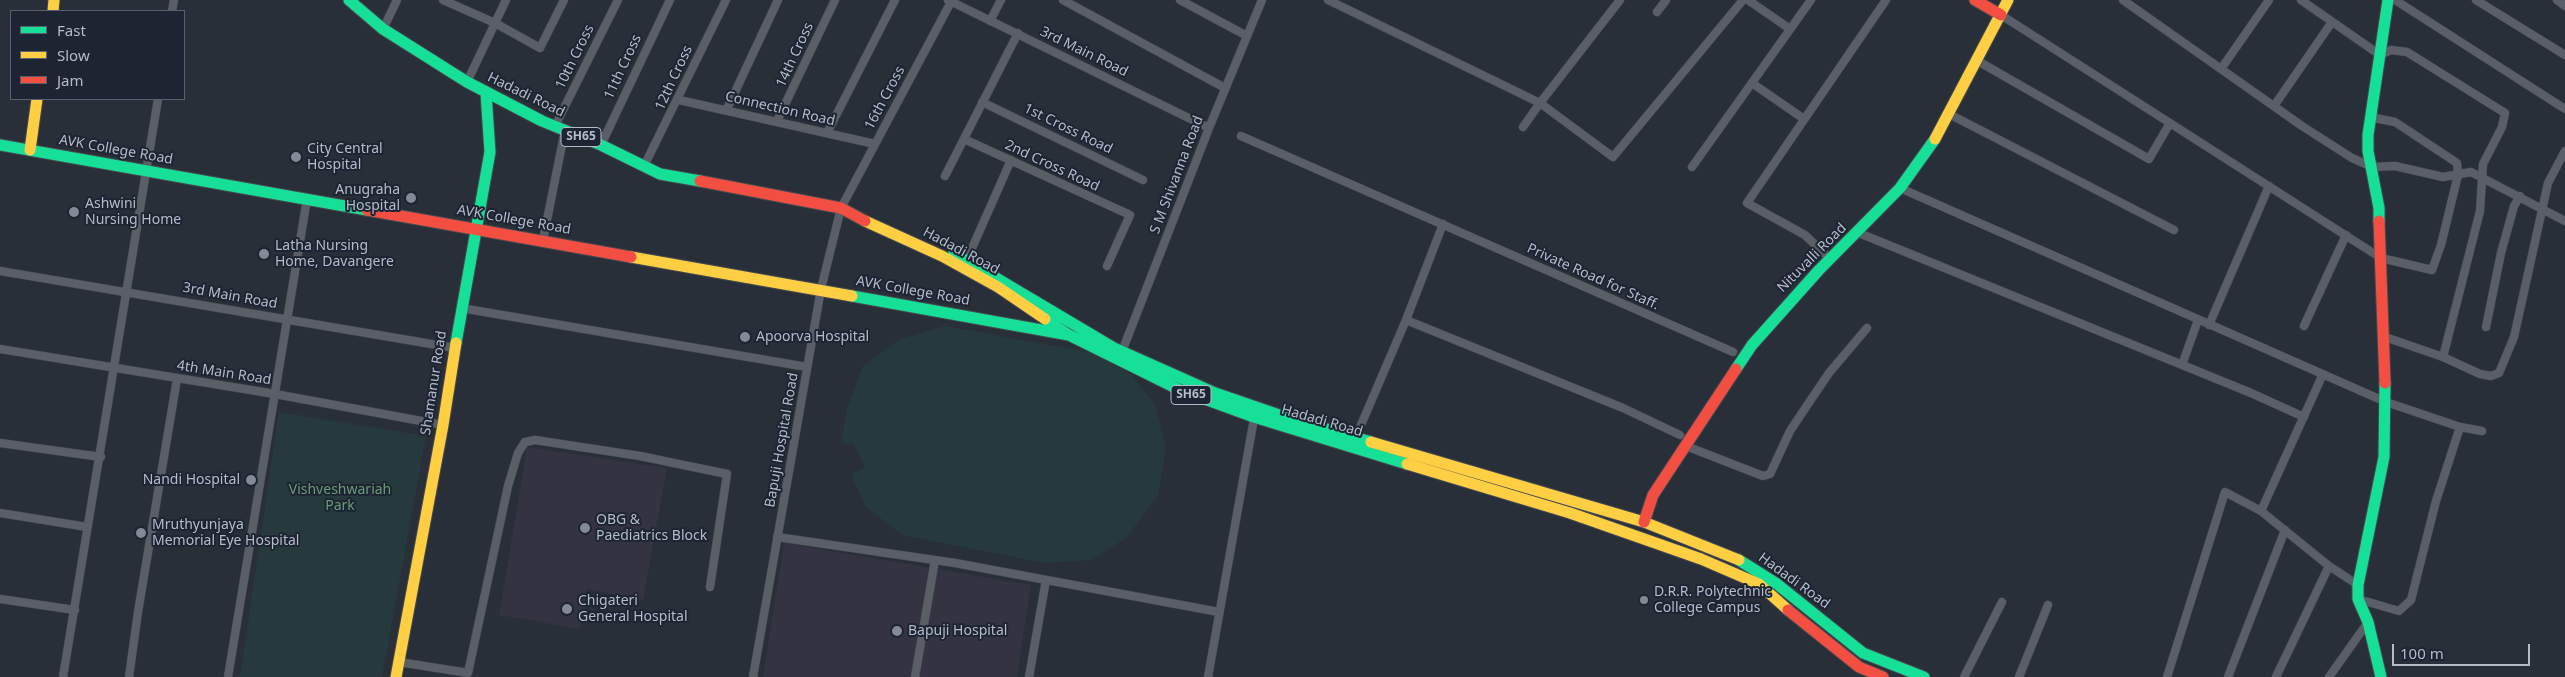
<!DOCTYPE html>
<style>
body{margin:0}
#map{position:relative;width:2565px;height:677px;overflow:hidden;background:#292f38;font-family:"Noto Sans",sans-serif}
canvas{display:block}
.legend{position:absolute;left:10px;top:10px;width:175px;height:90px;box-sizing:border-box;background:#1d2533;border:1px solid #59616f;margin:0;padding:6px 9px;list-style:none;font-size:15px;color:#b4bbc9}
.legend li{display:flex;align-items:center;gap:10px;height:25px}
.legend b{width:25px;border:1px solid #59616f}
.scale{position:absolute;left:2392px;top:644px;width:138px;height:22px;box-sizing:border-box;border:2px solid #b4bbc9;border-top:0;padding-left:6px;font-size:15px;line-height:18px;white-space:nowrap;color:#b4bbc9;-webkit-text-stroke:4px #1d2533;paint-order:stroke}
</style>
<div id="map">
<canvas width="2565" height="677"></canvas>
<ul class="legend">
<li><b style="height:6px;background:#16e098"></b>Fast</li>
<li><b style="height:6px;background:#ffcf43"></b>Slow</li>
<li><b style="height:6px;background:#f24e42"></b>Jam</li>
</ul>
<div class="scale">100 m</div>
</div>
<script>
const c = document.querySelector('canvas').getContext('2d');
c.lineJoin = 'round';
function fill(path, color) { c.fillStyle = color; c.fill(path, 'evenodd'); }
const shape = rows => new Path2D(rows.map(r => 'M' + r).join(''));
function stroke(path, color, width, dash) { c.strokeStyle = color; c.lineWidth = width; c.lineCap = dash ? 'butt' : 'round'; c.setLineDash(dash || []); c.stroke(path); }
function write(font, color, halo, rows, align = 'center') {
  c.font = font + ' "Noto Sans",sans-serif'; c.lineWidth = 4; c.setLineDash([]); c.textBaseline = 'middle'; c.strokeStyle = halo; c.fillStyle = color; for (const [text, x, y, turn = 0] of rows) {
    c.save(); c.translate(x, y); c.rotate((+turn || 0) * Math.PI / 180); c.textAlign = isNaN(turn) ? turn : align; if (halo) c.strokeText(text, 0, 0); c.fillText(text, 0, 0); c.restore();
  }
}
fill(shape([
 [527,447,667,468,643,600,587,589,580,629,499,615],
 [784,543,1031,585,1017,677,763,677]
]), '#343341');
fill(shape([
 [945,326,1093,353,1129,373,1155,404,1166,447,1158,496,1126,538,1092,560,1044,563,902,535,866,507,851,474,865,468,854,444,841,443,847,408,863,366,900,339],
 [279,412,426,436,382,677,240,677]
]), '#263a3e');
const street = shape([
 [443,0,495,23,540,48,564,0],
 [948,0,1209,128],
 [1063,0,1225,88],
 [1180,0,1247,36],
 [1328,0,1540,103,1613,157,1743,0],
 [1748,0,1790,29],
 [2123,0,2302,126,2352,158,2372,167,2395,166,2443,177,2471,172,2565,221],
 [2301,0,2380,55,2391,50,2407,52,2505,113,2502,127,2483,164,2480,211,2443,357],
 [2395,0,2565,109],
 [2476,0,2565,55],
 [2557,0,2565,6],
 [172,11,174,0],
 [1657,12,1666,0],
 [2001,15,2381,258,2432,270,2441,245,2458,175,2457,163,2395,122,2370,117],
 [990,21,1001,0],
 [383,29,397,0],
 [1976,60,2149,159,2170,123],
 [2221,69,2269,0],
 [467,82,506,0],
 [1752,83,1804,119],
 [679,100,875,144],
 [982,102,1143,180],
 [2274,106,2332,22],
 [727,109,778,0],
 [1949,114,2174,230],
 [777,121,835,0],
 [555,126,618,0],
 [1523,127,1540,103,1620,0],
 [827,133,895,0],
 [1241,136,1733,352],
 [964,139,1130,215,1107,266],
 [601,145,670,0],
 [644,166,726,0],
 [1692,167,1811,0],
 [945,176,1018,33],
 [1900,188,2386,402,2460,427,2482,431],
 [1859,233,2251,393,2304,417],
 [543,240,565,130],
 [1830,259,1805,235,1747,203,1886,0],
 [965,264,1011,160],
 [0,271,455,348],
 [461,308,807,367],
 [1406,320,1623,408,1680,435],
 [2209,325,2269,186],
 [2304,326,2346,235],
 [2486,327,2501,253,2514,206,2520,196],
 [2382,336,2443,357,2480,374,2491,376,2499,373,2514,337,2548,183,2565,151],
 [0,349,275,394,443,425],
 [1121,354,1209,128,1262,0],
 [2182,365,2198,320],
 [1355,439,1406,320,1443,224],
 [0,443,101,457],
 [1686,446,1763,476,1770,474,1790,431,1806,407,1829,373,1867,328],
 [2261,511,2323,374],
 [0,513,87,527],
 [777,537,955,563,1219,612],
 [0,599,75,610],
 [2358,599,2399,611,2411,600,2436,501,2460,427],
 [399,662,468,673,508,486,518,453,525,442,535,440,640,456,727,474,710,587],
 [63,677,158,99],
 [129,677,138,612,177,379],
 [228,677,307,199],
 [753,677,821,289,841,208,952,0],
 [915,677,935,560],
 [1029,677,1046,580],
 [1208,677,1255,413],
 [1964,677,2002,602],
 [2019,677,2048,605],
 [2167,677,2225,492,2261,511,2329,566,2358,585],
 [2228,677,2285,530],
 [2276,677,2329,566],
 [2329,677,2368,622]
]);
const fast = shape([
 [349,0,383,29,467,82,542,121,601,145,660,174,700,181],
 [0,145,367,210],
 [2379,221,2379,208,2368,151,2368,135,2388,0],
 [954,253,1114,348,1215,393,1279,415,1371,442],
 [852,296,1069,335],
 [1045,319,1069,335,1180,390,1254,417,1407,464],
 [456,343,490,152,486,93],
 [1736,369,1752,345,1819,270,1900,188,1935,139],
 [1739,560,1777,584,1863,653,1924,677],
 [2381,677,2368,622,2358,599,2358,585,2384,457,2385,383]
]);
const slow = shape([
 [53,11,54,0],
 [1935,139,2008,0],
 [30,150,37,99],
 [865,221,942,256,998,287,1045,319],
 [631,257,852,296],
 [1371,442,1644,522,1739,560],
 [1407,464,1570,513,1701,559,1759,584,1788,610],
 [396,677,443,425,456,343]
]);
const jam = shape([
 [1975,0,2001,15],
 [700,181,841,208,865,221],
 [367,210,631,257],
 [2379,221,2385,383],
 [1644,522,1653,495,1736,369],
 [1788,610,1859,667,1883,677]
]);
stroke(street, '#464a51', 9);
stroke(fast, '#464a51', 13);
stroke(slow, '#464a51', 13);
stroke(jam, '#464a51', 13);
stroke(street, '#5a5e66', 8);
stroke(fast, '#16e098', 11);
stroke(slow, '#ffcf43', 11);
stroke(jam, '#f24e42', 11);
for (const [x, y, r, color] of [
 [296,157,6,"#838a96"],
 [411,198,6,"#838a96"],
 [74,212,6,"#838a96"],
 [264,254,6,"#838a96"],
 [745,337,6,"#838a96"],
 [251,480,6,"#838a96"],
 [585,528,6,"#838a96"],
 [141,533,6,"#838a96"],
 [1644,600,5,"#838a96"],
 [567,609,6,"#838a96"],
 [897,631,6,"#838a96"]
]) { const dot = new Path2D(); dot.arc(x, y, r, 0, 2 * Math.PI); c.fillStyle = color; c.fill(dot); stroke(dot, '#1d2533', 2); }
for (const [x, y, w] of [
 [581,137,40],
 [1191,395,40]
]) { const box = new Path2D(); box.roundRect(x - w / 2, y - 9.5, w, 19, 4); c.fillStyle = '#1d2533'; c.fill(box); stroke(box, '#b4bbc9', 1); }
write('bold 12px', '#b4bbc9', null, [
 ["SH65",581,137],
 ["SH65",1191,395]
]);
write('14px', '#b4bbc9', '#1d2533', [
 ["3rd Main Road",1084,52,26],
 ["14th Cross",795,55,-65],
 ["10th Cross",575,57,-64],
 ["11th Cross",623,67,-65],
 ["12th Cross",674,78,-65],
 ["Hadadi Road",526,95,26],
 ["16th Cross",885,98,-62],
 ["Connection Road",780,109,13],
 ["1st Cross Road",1068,129,26],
 ["AVK College Road",116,150,10],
 ["2nd Cross Road",1052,166,25],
 ["S M Shivanna Road",1177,175,-69],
 ["AVK College Road",514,220,10],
 ["Hadadi Road",961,251,28],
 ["Nituvalli Road",1812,258,-45],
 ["Private Road for Staff.",1593,277,24],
 ["AVK College Road",913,291,10],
 ["3rd Main Road",230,296,10],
 ["4th Main Road",224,373,9],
 ["Shamanur Road",434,383,-81],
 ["Hadadi Road",1322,421,16],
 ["Bapuji Hospital Road",782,440,-80],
 ["Hadadi Road",1794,581,36]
]);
write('14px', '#b4bbc9', '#1d2533', [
 ["City Central",307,149],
 ["Hospital",307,165],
 ["Anugraha",400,190,"right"],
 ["Hospital",400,206,"right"],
 ["Ashwini",85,204],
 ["Nursing Home",85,220],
 ["Latha Nursing",275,246],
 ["Home, Davangere",275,262],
 ["Apoorva Hospital",756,337],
 ["Nandi Hospital",240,480,"right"],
 ["OBG &",596,520],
 ["Paediatrics Block",596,536],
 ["Mruthyunjaya",152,525],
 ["Memorial Eye Hospital",152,541],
 ["D.R.R. Polytechnic",1654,592],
 ["College Campus",1654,608],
 ["Chigateri",578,601],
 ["General Hospital",578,617],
 ["Bapuji Hospital",908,631]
], 'left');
write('14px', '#6a9b77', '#1d2533', [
 ["Vishveshwariah",340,490],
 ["Park",340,506]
]);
</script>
